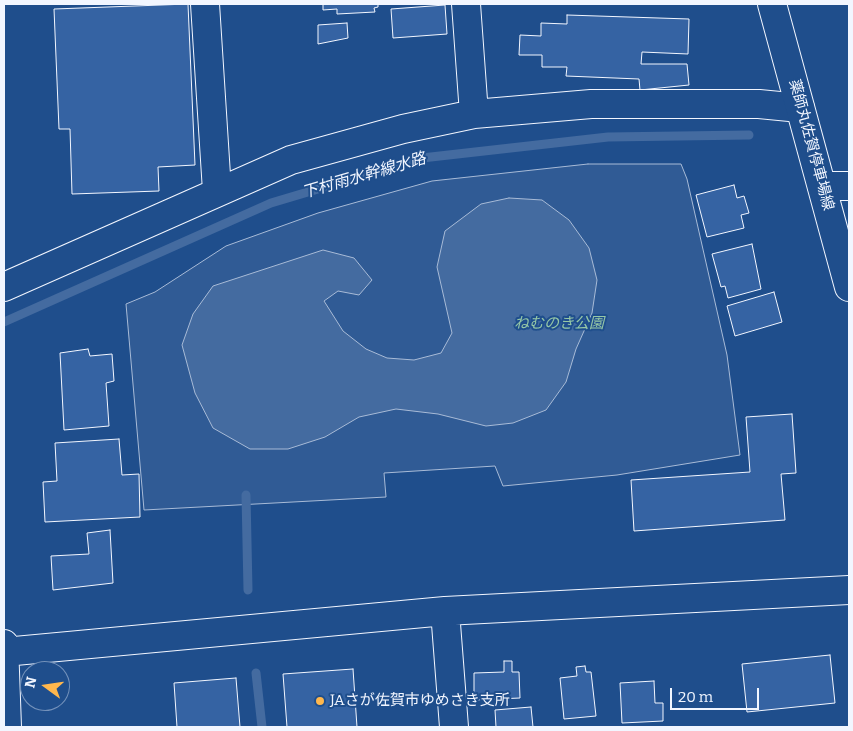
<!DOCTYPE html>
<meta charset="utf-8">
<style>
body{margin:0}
#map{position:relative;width:853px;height:731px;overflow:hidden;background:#1f4e8c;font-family:Bitter,serif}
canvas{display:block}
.frame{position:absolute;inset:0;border:5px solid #f2f6ff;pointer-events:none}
.north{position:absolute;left:20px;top:661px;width:50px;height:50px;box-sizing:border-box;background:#1f4e8c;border:1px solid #7391ba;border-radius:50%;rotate:284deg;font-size:14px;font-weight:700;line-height:20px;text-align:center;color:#f2f6ff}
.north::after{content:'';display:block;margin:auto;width:18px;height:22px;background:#ffb74d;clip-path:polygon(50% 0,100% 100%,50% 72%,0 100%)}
.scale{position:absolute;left:670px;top:688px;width:89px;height:22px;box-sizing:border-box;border:2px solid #f2f6ff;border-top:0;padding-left:6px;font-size:15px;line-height:18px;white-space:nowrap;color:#f2f6ff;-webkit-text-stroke:4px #1f4e8c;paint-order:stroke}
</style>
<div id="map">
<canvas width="853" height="731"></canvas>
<div class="frame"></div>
<div class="north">N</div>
<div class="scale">20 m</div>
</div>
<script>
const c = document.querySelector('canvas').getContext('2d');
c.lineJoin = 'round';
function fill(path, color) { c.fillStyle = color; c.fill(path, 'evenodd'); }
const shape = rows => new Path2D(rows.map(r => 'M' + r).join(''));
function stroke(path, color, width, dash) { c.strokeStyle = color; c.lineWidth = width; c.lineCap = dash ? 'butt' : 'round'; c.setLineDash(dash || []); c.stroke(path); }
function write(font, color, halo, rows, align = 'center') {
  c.font = font + ' Bitter,"Noto Sans JP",serif'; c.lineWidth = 4; c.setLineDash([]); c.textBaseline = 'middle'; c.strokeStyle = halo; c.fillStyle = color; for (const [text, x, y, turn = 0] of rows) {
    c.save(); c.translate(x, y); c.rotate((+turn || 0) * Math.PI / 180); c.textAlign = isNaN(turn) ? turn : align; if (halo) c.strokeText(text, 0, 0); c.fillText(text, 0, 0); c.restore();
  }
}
const green = shape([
 [588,164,681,164,687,179,727,355,740,455,617,475,503,486,495,466,384,473,386,497,144,510,126,304,155,292,226,246,318,213,432,181,588,164]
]);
fill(green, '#305b95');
stroke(green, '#a8bbd7', 1);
const water = shape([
 [509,198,542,200,569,220,589,248,597,280,592,313,576,349,566,382,546,410,513,423,486,426,438,414,396,409,359,417,325,437,288,449,250,449,213,428,195,393,182,345,193,314,213,286,323,250,354,258,372,280,359,295,338,291,324,301,343,331,366,349,387,358,414,360,441,353,452,333,437,267,445,231,481,204,509,198]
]);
fill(water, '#446ba0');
stroke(water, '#a8bbd7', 1);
stroke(shape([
 [4,322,271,203,422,158,608,137,749,135],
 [246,495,248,590],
 [256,673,262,727]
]), '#446ba0', 9);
const building = shape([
 [188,4,195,165,158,167,159,191,72,194,70,129,59,129,54,9,188,4],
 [323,4,378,4,378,7,374,8,375,12,337,14,337,9,323,10,323,4],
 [445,5,447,34,393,38,391,9,445,5],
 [567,15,689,19,688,54,642,52,641,64,687,64,689,85,640,90,639,79,566,76,567,67,542,67,542,55,519,55,520,35,541,36,541,23,567,24,567,15],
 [347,23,348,38,318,44,318,25,347,23],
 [734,185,737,198,744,196,749,213,741,215,744,228,707,237,696,195,734,185],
 [752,244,761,289,728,298,725,286,721,287,712,254,752,244],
 [774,292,782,322,735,336,727,306,774,292],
 [88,349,90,356,112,354,114,381,106,383,109,426,64,430,60,353,88,349],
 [792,414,796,473,781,474,785,520,634,531,631,480,750,472,746,417,792,414],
 [119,439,122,475,139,474,140,517,45,522,43,482,57,481,55,443,119,439],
 [110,530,113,583,53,590,51,556,89,554,87,533,110,530],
 [830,655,835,703,747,712,742,664,830,655],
 [504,661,512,661,512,672,519,672,520,698,474,700,474,673,504,672,504,661],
 [585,666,586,672,591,672,596,716,564,719,560,678,577,676,576,667,585,666],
 [353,669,357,727,287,727,283,674,353,669],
 [236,678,240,727,177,727,174,683,236,678],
 [654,681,655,703,663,703,663,721,622,723,620,683,654,681],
 [531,707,533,727,496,727,495,710,531,707]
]);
fill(building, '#3563a3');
stroke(building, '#f2f6ff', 1);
const minor = shape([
 [205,4,217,191],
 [466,4,474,114],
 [822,186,849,186],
 [4,287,291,160,403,129,474,114,591,104,759,104,800,108],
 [445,611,454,727],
 [4,644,7,727],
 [4,652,445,611,849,590]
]);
const major = shape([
 [772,4,849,287]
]);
stroke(minor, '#f2f6ff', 30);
stroke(major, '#f2f6ff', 30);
stroke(minor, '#1f4e8c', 28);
stroke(major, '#1f4e8c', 28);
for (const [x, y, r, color] of [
 [320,701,5,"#ffb74d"]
]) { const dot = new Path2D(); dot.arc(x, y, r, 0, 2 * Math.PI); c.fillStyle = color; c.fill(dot); stroke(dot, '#1f4e8c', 2); }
write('15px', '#f2f6ff', '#1f4e8c', [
 ["薬師丸佐賀停車場線",811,145,75]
]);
write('italic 15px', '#97c8a6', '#1f4e8c', [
 ["ねむのき公園",559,324]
]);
write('15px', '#f2f6ff', '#1f4e8c', [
 ["JAさが佐賀市ゆめさき支所",330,701]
], 'left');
write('italic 16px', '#f2f6ff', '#1f4e8c', [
 ["下村雨水幹線水路",364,176,-16]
]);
</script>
